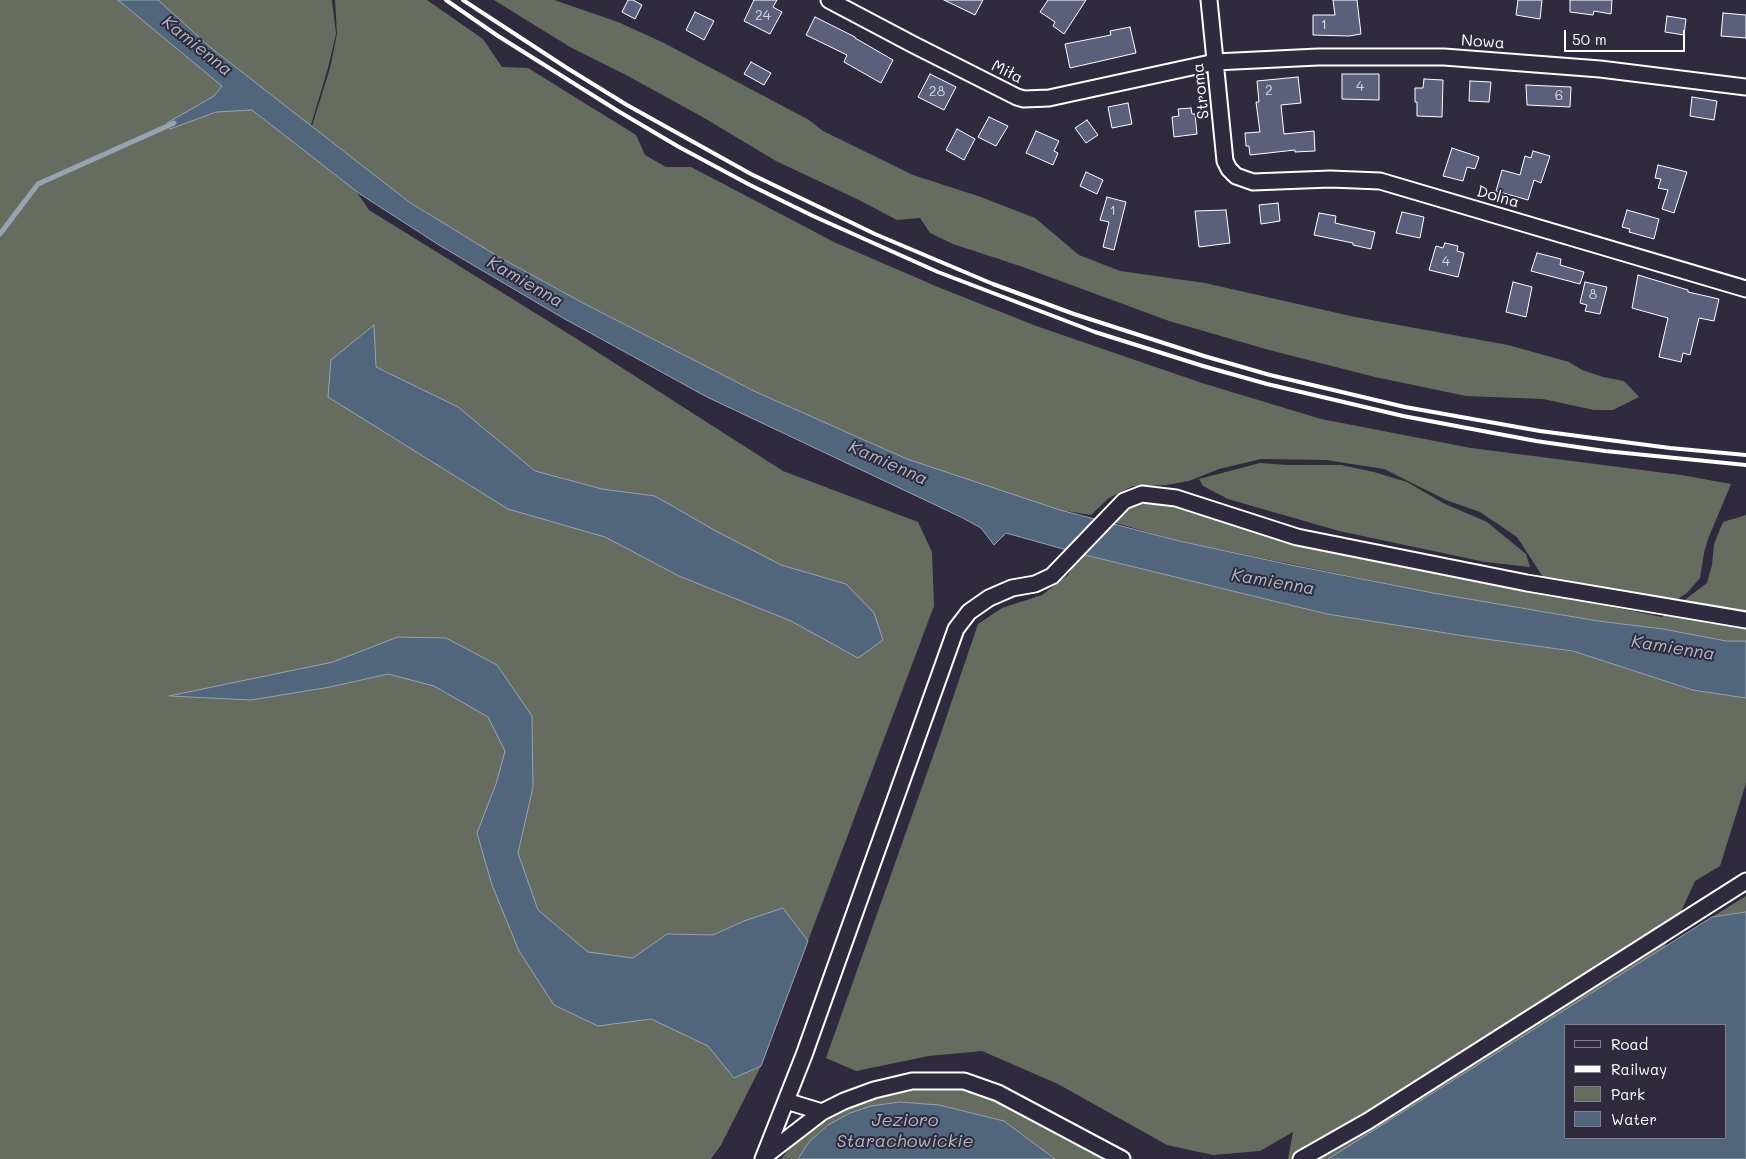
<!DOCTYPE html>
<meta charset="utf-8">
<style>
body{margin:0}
#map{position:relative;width:1746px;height:1159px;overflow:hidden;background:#2f2a3d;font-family:Mali,sans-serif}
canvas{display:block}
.legend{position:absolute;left:1564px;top:1024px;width:162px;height:115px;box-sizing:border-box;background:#2f2a3d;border:1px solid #827f8b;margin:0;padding:6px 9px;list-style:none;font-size:15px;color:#fff}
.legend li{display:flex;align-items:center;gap:10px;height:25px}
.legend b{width:25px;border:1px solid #827f8b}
.scale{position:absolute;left:1564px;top:30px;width:121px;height:22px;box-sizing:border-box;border:2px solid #fff;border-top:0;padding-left:6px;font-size:15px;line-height:18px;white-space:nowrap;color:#fff;-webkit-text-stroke:4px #2f2a3d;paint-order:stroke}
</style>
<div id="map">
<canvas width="1746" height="1159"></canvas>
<ul class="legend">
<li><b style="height:6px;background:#2f2a3d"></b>Road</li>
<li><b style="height:6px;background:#fff"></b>Railway</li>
<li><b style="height:14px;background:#666d60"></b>Park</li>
<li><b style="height:14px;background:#51657c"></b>Water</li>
</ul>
<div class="scale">50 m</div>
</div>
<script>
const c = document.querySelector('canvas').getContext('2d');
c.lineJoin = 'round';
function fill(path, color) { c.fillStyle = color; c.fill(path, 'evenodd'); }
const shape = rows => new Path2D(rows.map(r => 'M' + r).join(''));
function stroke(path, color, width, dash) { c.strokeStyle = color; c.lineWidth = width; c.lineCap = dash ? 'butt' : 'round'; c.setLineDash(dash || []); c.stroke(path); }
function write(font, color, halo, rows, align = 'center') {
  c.font = font + ' Mali,sans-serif'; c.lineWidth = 4; c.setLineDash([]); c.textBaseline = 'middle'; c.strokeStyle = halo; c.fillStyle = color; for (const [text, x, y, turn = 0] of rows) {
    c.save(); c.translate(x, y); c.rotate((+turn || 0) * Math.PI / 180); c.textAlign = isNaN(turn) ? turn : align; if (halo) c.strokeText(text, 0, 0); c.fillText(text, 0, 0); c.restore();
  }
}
fill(shape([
 [0,0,332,0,336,34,328,68,311,125,312,126,330,68,337,34,335,0,427,0,483,39,502,67,528,68,636,135,645,155,666,167,691,167,836,243,938,287,1039,327,1202,383,1321,419,1471,448,1681,475,1731,484,1708,539,1704,553,1700,578,1687,593,1673,602,1543,577,1517,537,1480,512,1446,500,1384,469,1326,460,1261,459,1219,469,1189,481,1166,485,1133,486,1109,498,1091,515,1060,510,907,459,756,392,583,303,499,257,409,202,313,128,369,210,577,339,783,471,918,522,932,552,934,606,761,1066,721,1145,711,1159,0,1159],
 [494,0,554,0,618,22,664,43,809,120,823,131,913,175,981,197,1035,218,1079,255,1120,271,1205,283,1355,317,1508,345,1569,362,1582,370,1603,377,1624,381,1639,397,1613,410,1594,410,1543,399,1466,396,1375,377,1269,350,1169,321,1020,266,953,244,930,233,920,218,897,220,859,200,776,161,699,115,626,75,570,47],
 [1260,463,1287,465,1341,465,1374,472,1407,482,1443,503,1487,522,1526,554,1530,567,1485,562,1339,531,1228,499,1203,486,1199,479],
 [1159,501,1189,508,1290,542,1662,617,1707,583,1712,565,1714,544,1723,522,1746,515,1746,641,1726,641,1663,629,1598,621,1433,593,1179,541,1116,523,1115,515,1121,510,1140,502],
 [1081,554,1327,614,1573,651,1693,690,1746,698,1746,783,1720,866,1695,881,1629,1025,1565,1025,1565,1138,1568,1159,1288,1159,1293,1132,1260,1151,1213,1155,1167,1145,1058,1084,982,1051,929,1056,856,1071,826,1058,939,739,978,624,1002,608,1042,595,1068,575],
 [1746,896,1746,912,1712,917],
 [958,1082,1108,1159,781,1159,824,1107]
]), '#666d60');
const water = shape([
 [118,0,158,0,211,48,409,202,499,257,583,303,756,392,907,459,1060,510,1179,541,1291,565,1433,593,1598,621,1663,629,1726,641,1746,641,1746,698,1693,690,1573,651,1471,637,1327,614,1081,554,1006,533,994,545,981,528,963,518,707,397,563,318,439,245,360,194,252,110,216,112,170,129,167,123,214,96,222,86,118,0],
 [374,325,376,367,458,407,535,471,602,489,655,496,714,530,781,565,846,584,874,613,883,640,858,658,791,621,679,576,605,537,508,509,328,397,331,360,374,325],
 [398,637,446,638,497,665,532,716,533,787,518,853,538,910,588,952,633,958,667,934,713,935,744,921,783,908,808,941,761,1066,734,1078,708,1046,651,1019,598,1026,554,1005,519,951,492,885,477,833,496,784,505,751,488,717,434,686,388,674,330,687,251,700,169,696,333,662,398,637],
 [1746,912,1746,1159,1328,1159,1712,917,1746,912],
 [1565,1025,1725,1025,1725,1138,1565,1138,1565,1025],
 [900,1102,939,1105,1004,1121,1055,1159,798,1159,809,1142,828,1125,850,1113,871,1106,900,1102]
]);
fill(water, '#51657c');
stroke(water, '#97a3b0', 1);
stroke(shape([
 [0,234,38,184,174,123]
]), '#97a3b0', 5);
const building = shape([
 [628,0,633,0,642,5,635,19,622,12,628,0],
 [754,0,777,0,773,7,782,12,770,34,744,21,754,0],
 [944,0,983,0,975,15,944,0],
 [1048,0,1086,0,1064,34,1053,26,1055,22,1040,12,1048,0],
 [1333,0,1357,0,1361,34,1349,36,1313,35,1313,15,1335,15,1333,0],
 [1518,0,1542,0,1540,19,1516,15,1518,0],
 [1570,0,1612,0,1611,14,1594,11,1593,15,1570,12,1570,0],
 [695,12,714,21,704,40,686,30,695,12],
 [1723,13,1746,15,1746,38,1721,36,1723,13],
 [1667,16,1686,19,1684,35,1665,32,1667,16],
 [815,17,855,37,855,38,893,60,881,83,844,62,847,55,806,35,815,17],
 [1130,27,1136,53,1070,68,1065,44,1111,35,1110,31,1130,27],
 [751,62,771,73,764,85,744,74,751,62],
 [930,74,956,87,944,110,918,97,930,74],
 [1342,74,1379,74,1379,100,1342,99,1342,74],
 [1298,77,1301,103,1281,105,1284,134,1314,131,1315,151,1295,152,1295,150,1250,155,1249,146,1246,146,1245,133,1260,132,1256,102,1259,102,1257,81,1298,77],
 [1424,79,1443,80,1442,117,1417,116,1417,102,1415,102,1415,88,1423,88,1424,79],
 [1470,81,1491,82,1489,102,1469,101,1470,81],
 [1526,85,1571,87,1570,107,1527,105,1526,85],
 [1692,97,1717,101,1714,120,1690,116,1692,97],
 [1128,103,1132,124,1112,128,1108,107,1128,103],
 [1191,108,1192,114,1195,114,1197,134,1174,137,1172,117,1179,116,1178,109,1191,108],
 [989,117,1008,126,996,146,978,137,989,117],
 [1087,120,1098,135,1086,143,1075,128,1087,120],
 [957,129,975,139,964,160,946,150,957,129],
 [1036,131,1059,141,1054,151,1058,153,1053,165,1026,153,1036,131],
 [1452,148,1479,157,1475,169,1467,167,1463,181,1443,176,1452,148],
 [1533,151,1550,156,1541,183,1534,180,1528,200,1496,191,1502,170,1520,175,1525,156,1531,158,1533,151],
 [1658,165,1687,172,1674,213,1662,209,1668,190,1658,188,1661,179,1655,178,1658,165],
 [1086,172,1103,180,1097,194,1080,186,1086,172],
 [1107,197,1126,202,1114,250,1103,247,1109,222,1100,220,1107,197],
 [1278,203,1280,221,1261,224,1259,205,1278,203],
 [1226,210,1230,243,1199,247,1195,211,1226,210],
 [1627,210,1659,219,1654,239,1629,232,1630,229,1622,227,1627,210],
 [1402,212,1424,217,1420,238,1396,233,1402,212],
 [1319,213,1336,216,1335,223,1375,232,1371,249,1353,245,1353,243,1314,235,1319,213],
 [1445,243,1458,246,1457,251,1464,253,1458,277,1429,270,1436,246,1443,248,1445,243],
 [1537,253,1561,259,1560,265,1584,272,1580,284,1531,271,1537,253],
 [1638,275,1688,290,1688,292,1719,299,1714,321,1699,318,1690,355,1683,353,1681,362,1659,357,1668,318,1632,308,1638,275],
 [1513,282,1532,287,1526,317,1506,312,1513,282],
 [1585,282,1607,287,1600,314,1585,311,1587,305,1580,303,1585,282]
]);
fill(building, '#5b5f7c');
stroke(building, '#fff', 1);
const street = shape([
 [829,0,914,45,1017,97,1024,99,1049,98,1215,62,1318,57,1444,57,1600,69,1746,87],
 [1209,0,1225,161,1229,169,1236,176,1253,182,1330,179,1380,181,1746,289],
 [786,1101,822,1112],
 [765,1156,822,1112,844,1101,874,1090,912,1081,964,1081,998,1093,1122,1159],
 [763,1159,804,1055,956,629,969,612,989,598,1012,588,1035,584,1052,576,1124,501,1142,494,1176,498,1297,537,1527,583,1746,620],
 [1301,1159,1368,1121,1746,881]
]);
stroke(street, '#fff', 19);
stroke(street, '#2f2a3d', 15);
stroke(shape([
 [446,0,498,36,618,111,679,147,750,185,813,216,938,272,1095,332,1203,366,1267,384,1403,416,1536,441,1605,451,1746,465],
 [463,0,567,68,627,105,751,174,875,234,993,284,1074,314,1204,356,1270,375,1405,407,1540,431,1670,448,1746,455]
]), '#fff', 4);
write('14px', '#d6d7de', null, [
 ["24",763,16],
 ["1",1324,25],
 ["4",1360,87],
 ["2",1269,91],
 ["28",937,92],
 ["6",1559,96],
 ["1",1113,211],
 ["4",1446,262],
 ["8",1593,295]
]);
write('16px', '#fff', '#2f2a3d', [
 ["Nowa",1483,42,4],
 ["Miła",1007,72,26],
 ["Stroma",1201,91,-96],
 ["Dolna",1498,197,16]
]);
write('italic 18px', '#b1bac4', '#2f2a3d', [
 ["Kamienna",197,46,39],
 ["Kamienna",525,282,30],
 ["Kamienna",888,463,24],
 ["Kamienna",1273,582,10],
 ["Kamienna",1673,648,9],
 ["Jezioro",905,1120],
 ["Starachowickie",905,1141]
]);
</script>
